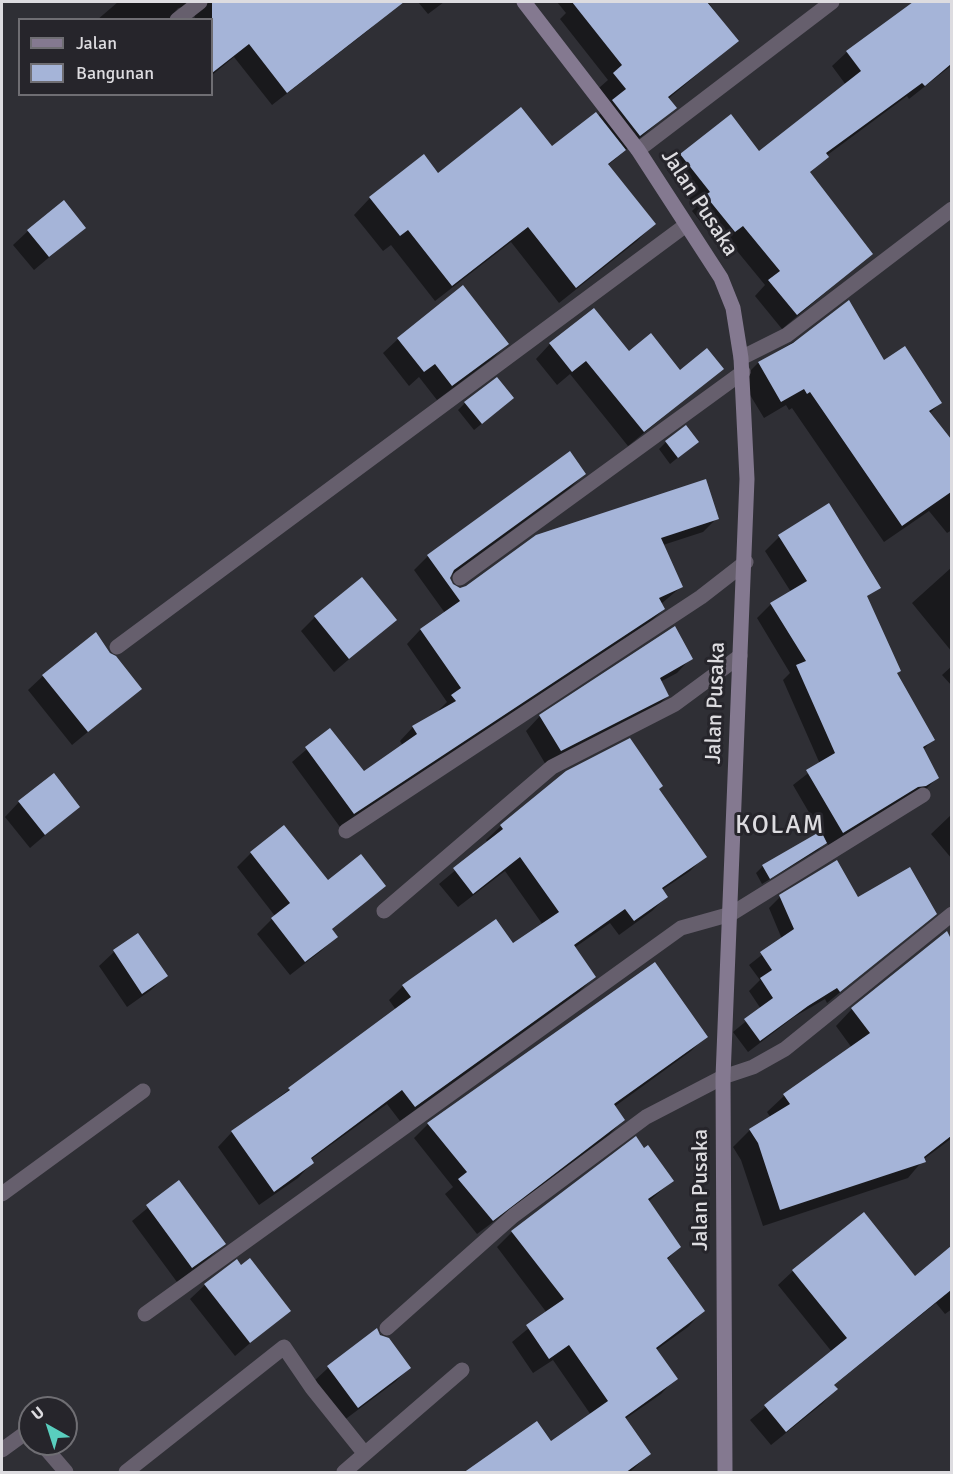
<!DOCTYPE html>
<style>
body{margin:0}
#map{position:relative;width:953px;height:1474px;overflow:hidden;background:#2f2f35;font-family:Signika,sans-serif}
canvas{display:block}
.frame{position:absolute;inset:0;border:3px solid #dddce0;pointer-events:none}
.legend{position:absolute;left:18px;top:18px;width:195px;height:78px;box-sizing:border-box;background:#26252b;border:2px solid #6f6e73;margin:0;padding:8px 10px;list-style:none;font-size:18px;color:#dddce0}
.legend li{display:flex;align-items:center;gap:12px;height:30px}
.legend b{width:30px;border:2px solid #6f6e73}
.north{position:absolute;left:18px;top:1396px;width:60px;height:60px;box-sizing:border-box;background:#26252b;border:2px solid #6f6e73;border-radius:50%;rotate:321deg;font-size:16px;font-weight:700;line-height:24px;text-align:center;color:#dddce0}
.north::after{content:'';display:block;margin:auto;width:21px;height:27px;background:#59cebe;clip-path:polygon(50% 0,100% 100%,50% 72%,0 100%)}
</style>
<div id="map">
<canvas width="953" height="1474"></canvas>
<div class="frame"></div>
<ul class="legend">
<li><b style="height:8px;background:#847990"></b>Jalan</li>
<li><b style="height:16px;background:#a5b4d8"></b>Bangunan</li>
</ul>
<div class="north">U</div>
</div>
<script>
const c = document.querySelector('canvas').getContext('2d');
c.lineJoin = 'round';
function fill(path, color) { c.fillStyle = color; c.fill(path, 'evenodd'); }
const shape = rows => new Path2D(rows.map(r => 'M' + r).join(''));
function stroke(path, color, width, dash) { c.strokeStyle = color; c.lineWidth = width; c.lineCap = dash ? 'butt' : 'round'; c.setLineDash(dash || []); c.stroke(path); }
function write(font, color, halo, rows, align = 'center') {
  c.font = font + ' Signika,sans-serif'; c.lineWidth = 6; c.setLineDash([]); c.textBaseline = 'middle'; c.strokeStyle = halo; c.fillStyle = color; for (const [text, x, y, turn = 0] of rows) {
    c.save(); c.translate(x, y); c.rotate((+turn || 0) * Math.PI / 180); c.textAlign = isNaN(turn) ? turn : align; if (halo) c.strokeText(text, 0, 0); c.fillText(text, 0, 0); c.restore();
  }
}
fill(shape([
 [118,2,388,2,379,9,384,15,370,29,272,105,234,57,212,75,212,20,195,20,194,11,188,6,178,8,168,20,97,20],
 [418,2,444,2,428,14],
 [557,2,708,2,737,41,668,99,675,108,607,166,654,224,637,241,559,303,511,242,435,301,391,245,383,251,354,215,370,198,438,175,552,148,598,116,611,103,599,88,608,80,560,19,566,13],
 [910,2,952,2,952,65,909,99,907,96,826,156,809,174,871,254,782,329,755,296,765,285,728,240,720,246,692,211,696,207,667,170,681,155,759,153,846,85,832,66,847,52,912,4],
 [84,228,34,270,13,245,28,231],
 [810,332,884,362,940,403,929,414,952,441,952,530,947,533,929,511,884,542,792,408,789,410,786,405,764,418,741,380,758,363],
 [398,339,507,344,493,358,437,400,419,377,409,386,383,353],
 [550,344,628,353,680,372,722,369,628,446,570,374,557,385,536,359],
 [465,403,505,405,474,430,458,410],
 [666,442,697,442,670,464,659,449],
 [584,474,570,488,450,576,450,584,456,589,466,587,717,518,703,532,663,545,681,587,661,604,664,609,650,622,340,827,292,762,329,730,363,773,403,746,400,741,413,727,440,712,439,710,447,702,407,644,420,630,445,613,414,570,428,556],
 [779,537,899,671,896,675,933,739,923,750,937,778,923,792,829,846,826,842,818,850,762,884,756,873,763,866,821,833,793,785,820,764,783,680,790,673,757,618,771,604,791,592,765,551],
 [952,567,952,652,912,603],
 [315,617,395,620,334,672,301,631],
 [109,654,140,689,72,745,28,690,43,676],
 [691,658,677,673,660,682,668,696,653,710,546,765,526,731,540,716],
 [952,666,952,686,942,675],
 [658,789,705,856,690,871,662,890,666,897,652,911,619,935,610,923,574,948,594,977,579,992,400,1121,387,1104,310,1160,312,1163,298,1178,259,1205,218,1147,232,1132,396,1010,389,1000,403,986,513,945,543,925,505,871,458,907,439,884,488,843,486,840,501,826],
 [19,802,78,807,30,848,5,817],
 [952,814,952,859,931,834],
 [251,853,328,882,384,886,331,930,336,937,321,951,290,975,257,934,275,916,237,867],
 [780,897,858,899,935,914,827,1003,825,999,794,1017,748,1052,733,1032,761,1009,749,991,760,980,749,965,782,939,769,908],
 [946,933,952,942,952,1138,924,1159,908,1178,763,1226,741,1160,733,1147,750,1130,771,1118,767,1112,784,1096,852,1048,836,1026,852,1009],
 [137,935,166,976,151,990,127,1007,99,966,114,952],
 [706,1036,691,1051,614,1107,623,1120,609,1135,477,1234,445,1194,453,1187,414,1138,428,1124],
 [672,1181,648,1202,679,1247,667,1260,703,1311,688,1327,656,1350,676,1378,661,1394,625,1419,649,1454,630,1472,465,1472,551,1443,591,1415,553,1360,533,1373,512,1342,547,1313,497,1247,512,1232],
 [179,1182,224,1244,209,1258,177,1282,132,1221],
 [952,1248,952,1309,945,1314,936,1303,833,1386,836,1389,822,1404,771,1445,750,1420,832,1352,778,1285,793,1271,915,1278],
 [237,1262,289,1310,235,1356,190,1299,205,1285],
 [377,1331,409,1368,395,1382,343,1421,313,1382,328,1368]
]), '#0007');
fill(shape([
 [212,2,404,2,287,93,249,44,212,73],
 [572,2,707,2,739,41,668,97,677,108,640,136,612,100,626,89,613,73,622,65],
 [913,2,951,2,951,64,925,86,922,83,826,153,829,157,810,172,873,254,797,315,768,280,780,271,743,226,735,232,705,195,710,192,680,154,731,114,759,151,861,71,846,51],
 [521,107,552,146,596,112,626,150,608,164,656,224,576,288,528,227,452,286,408,230,400,236,369,197,424,154,438,173],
 [64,200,86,228,49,257,27,230],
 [463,285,509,344,452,386,435,364,424,372,397,338],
 [849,300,884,360,905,346,942,403,929,411,951,439,951,492,902,526,810,392,807,394,804,389,781,402,758,362,793,343],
 [594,308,629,351,651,333,680,370,707,348,724,369,644,432,586,361,572,372,549,343],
 [497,377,514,398,482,424,464,402],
 [686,425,699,442,678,458,665,441],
 [570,451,586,474,454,570,450,578,453,584,460,588,466,586,536,535,706,479,719,519,661,538,683,587,659,598,665,609,354,814,305,747,330,728,364,771,417,734,412,726,456,701,451,695,461,688,420,629,460,601,427,555],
 [829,503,881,588,867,596,901,671,897,673,935,740,923,747,939,778,926,786,918,787,843,833,806,770,835,753,796,665,806,661,770,603,807,581,778,535],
 [362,577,397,620,349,659,314,616],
 [675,626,693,659,660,678,669,696,561,751,539,715],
 [96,632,110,653,116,656,142,689,88,732,42,675],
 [630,738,663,786,659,789,707,857,662,888,668,897,634,921,625,909,574,945,596,977,415,1107,402,1090,311,1158,314,1163,274,1192,231,1131,290,1090,288,1088,411,997,402,985,496,919,513,943,559,912,520,857,473,894,453,868,503,829,500,825,566,771],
 [54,773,80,807,45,835,18,801],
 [284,825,328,880,361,854,386,886,332,929,338,937,305,962,271,918,290,903,250,852],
 [821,831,827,843,770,879,762,865],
 [837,860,858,897,910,867,937,914,840,992,837,988,808,1006,760,1041,744,1019,773,998,760,978,772,970,760,952,794,929,779,895],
 [947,931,951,939,951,1136,924,1157,926,1162,780,1210,758,1143,749,1129,790,1104,783,1094,870,1033,851,1008],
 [138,933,168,976,142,994,113,950],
 [655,962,708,1037,614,1104,625,1120,493,1221,458,1179,467,1172,427,1123],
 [636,1136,644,1148,648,1145,674,1181,648,1199,681,1247,667,1258,705,1311,656,1348,678,1379,625,1417,651,1454,625,1473,463,1473,537,1421,551,1441,608,1401,569,1345,549,1359,526,1325,564,1299,511,1231],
 [179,1180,226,1244,192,1268,146,1205],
 [864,1212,915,1276,951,1246,951,1290,834,1385,838,1389,786,1432,764,1405,847,1338,792,1270],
 [250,1258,291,1311,250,1343,204,1284,237,1259,241,1265],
 [377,1328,380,1335,389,1338,411,1368,358,1408,327,1366]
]), '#a5b4d8');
stroke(shape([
 [177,20,200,2],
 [638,150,832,2],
 [741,358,787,335,952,209],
 [460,578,743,372],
 [117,647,686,225],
 [346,831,701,597,746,562],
 [384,911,552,767,675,704,740,656],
 [2,1194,143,1091],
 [145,1314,681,928,731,914,923,795],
 [387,1328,513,1216,646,1117,723,1077,753,1067,785,1049,952,914],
 [42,1444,66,1472],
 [2,1450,24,1434,30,1435],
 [126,1472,284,1347,312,1388,365,1454],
 [344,1472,462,1370]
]), '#665f6d', 15);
stroke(shape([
 [524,2,638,150,721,278,733,308,741,358,747,479,723,1077,725,1472]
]), '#847990', 15);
write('22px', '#dddce0', '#26252b', [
 ["Jalan Pusaka",699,203,57],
 ["Jalan Pusaka",716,703,-88],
 ["Jalan Pusaka",701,1190,-90]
]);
c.letterSpacing = '1.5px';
write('26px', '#dddce0', '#26252b', [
 ["KOLAM",780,826]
]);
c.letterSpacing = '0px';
</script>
